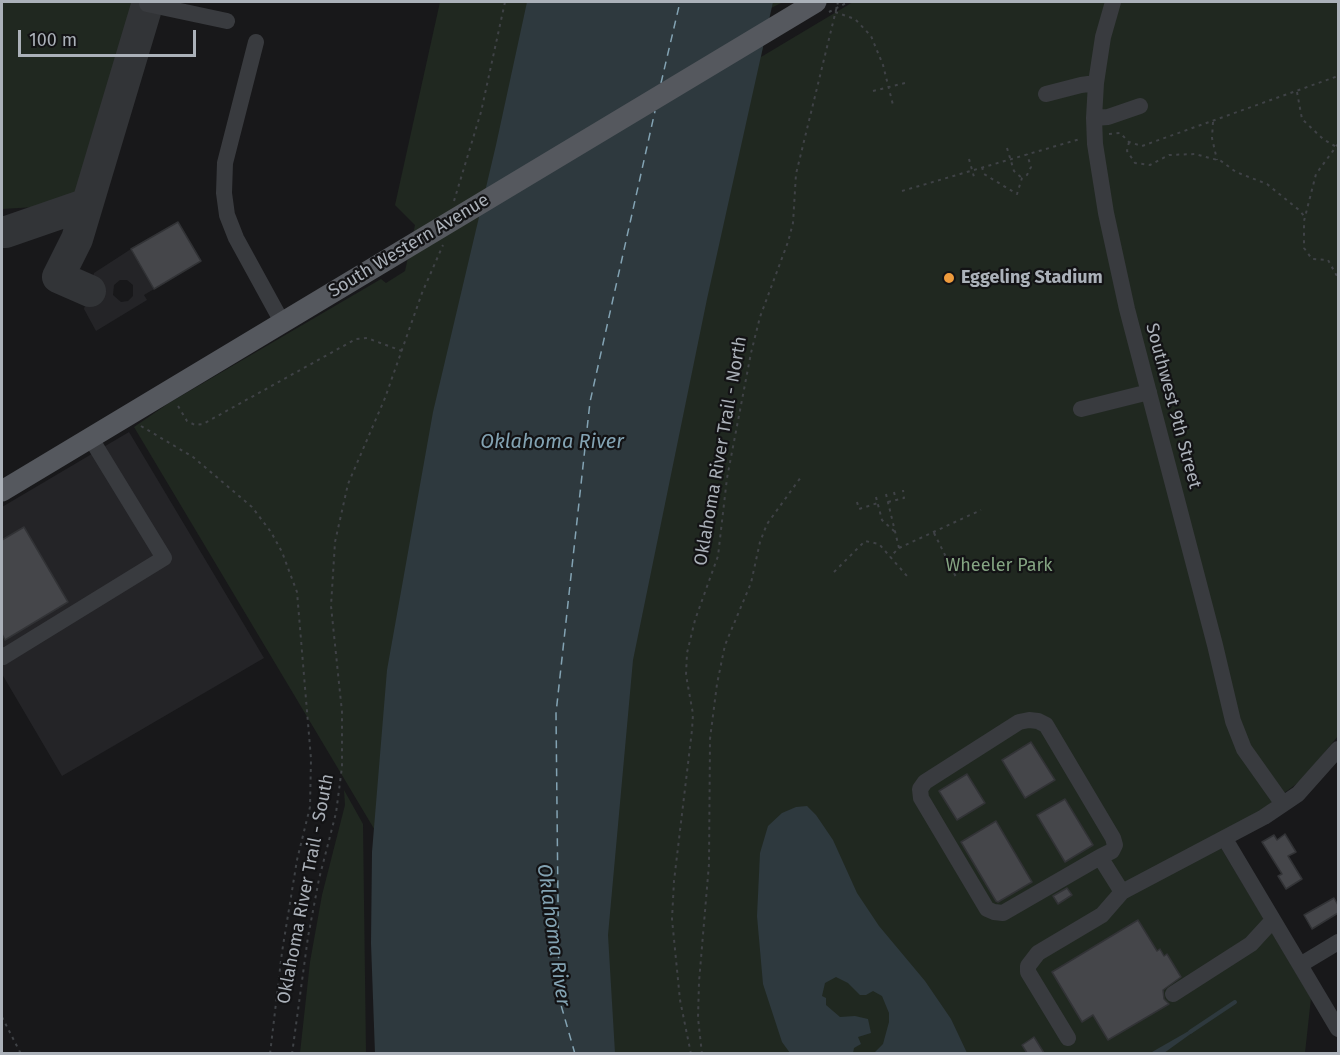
<!DOCTYPE html>
<style>
body{margin:0}
#map{position:relative;width:1340px;height:1055px;overflow:hidden;background:#18181a;font-family:"Fira Sans",sans-serif}
canvas{display:block}
.frame{position:absolute;inset:0;border:3px solid #abb1b9;pointer-events:none}
.scale{position:absolute;left:18px;top:30px;width:178px;height:27px;box-sizing:border-box;border:3px solid #abb1b9;border-top:0;padding-left:8px;font-size:18px;line-height:21px;white-space:nowrap;color:#abb1b9;-webkit-text-stroke:4px #131315;paint-order:stroke}
</style>
<div id="map">
<canvas width="1340" height="1055"></canvas>
<div class="frame"></div>
<div class="scale">100 m</div>
</div>
<script>
const c = document.querySelector('canvas').getContext('2d');
c.lineJoin = 'round';
function fill(path, color) { c.fillStyle = color; c.fill(path, 'evenodd'); }
const shape = rows => new Path2D(rows.map(r => 'M' + r).join(''));
function stroke(path, color, width, dash) { c.strokeStyle = color; c.lineWidth = width; c.lineCap = dash ? 'butt' : 'round'; c.setLineDash(dash || []); c.stroke(path); }
function write(font, color, halo, rows, align = 'center') {
  c.font = font + ' "Fira Sans",sans-serif'; c.lineWidth = 4.5; c.setLineDash([]); c.textBaseline = 'middle'; c.strokeStyle = halo; c.fillStyle = color; for (const [text, x, y, turn = 0] of rows) {
    c.save(); c.translate(x, y); c.rotate((+turn || 0) * Math.PI / 180); c.textAlign = isNaN(turn) ? turn : align; if (halo) c.strokeText(text, 0, 0); c.fillText(text, 0, 0); c.restore();
  }
}
fill(shape([
 [131,249,154,289,144,295,147,300,96,331,84,309,94,273],
 [120,280,127,280,133,285,133,296,128,301,121,302,113,295,114,285],
 [129,432,264,658,62,776,2,674,2,507]
]), '#242427');
fill(shape([
 [2,2,136,2,134,13,80,194,68,205,2,209],
 [440,2,783,2,771,8,761,57,853,2,1338,2,1338,736,1303,779,1260,811,1214,836,1311,998,1305,1053,508,1053,134,427,169,403,381,279,386,283,405,271,415,225,395,205],
 [344,790,363,824,366,1053,300,1053,310,962,322,895,345,805]
]), '#202820');
fill(shape([
 [527,2,773,2,707,299,633,660,608,935,615,1053,375,1054,371,943,372,852,387,670,433,412,496,145],
 [807,806,816,815,833,840,857,893,879,926,925,981,951,1019,967,1053,874,1053,883,1044,889,1022,889,1013,882,996,873,991,866,995,860,995,848,983,836,977,825,983,822,996,826,998,826,1005,840,1017,855,1016,868,1019,871,1033,858,1037,861,1044,854,1048,853,1053,790,1053,782,1042,763,984,757,916,760,853,768,826,782,813,796,807],
 [1194,1028,1196,1030,1164,1053,1141,1053,1152,1052]
]), '#2e393e');
stroke(shape([
 [1190,1032,1235,1002]
]), '#2e393e', 4);
stroke(shape([
 [661,83,680,2],
 [575,1054,559,998,556,713,590,402,655,111]
]), '#83a3b3', 1.5, [8, 6]);
stroke(shape([
 [2,232,6,232,87,204],
 [90,291,58,277,77,239,148,2]
]), '#323437', 32);
const building = shape([
 [178,222,201,261,154,289,131,249,178,222],
 [24,527,68,602,5,640,2,634,2,540,24,527],
 [1031,742,1055,780,1025,798,1002,760,1031,742],
 [967,774,985,803,957,820,939,791,967,774],
 [1065,799,1093,845,1065,862,1037,815,1065,799],
 [996,821,1032,882,998,902,996,901,961,842,996,821],
 [1285,834,1296,852,1288,856,1302,879,1286,889,1278,876,1282,874,1262,842,1274,835,1277,840,1285,834],
 [1067,888,1072,895,1058,904,1053,896,1067,888],
 [1334,898,1338,905,1338,913,1312,929,1304,915,1334,898],
 [1138,920,1157,951,1160,949,1164,956,1167,954,1181,977,1163,990,1164,999,1169,1004,1108,1040,1093,1015,1082,1022,1052,972,1138,920],
 [1034,1037,1044,1053,1027,1053,1022,1045,1034,1037]
]);
fill(building, '#45464a');
stroke(building, '#323336', 1.5);
stroke(shape([
 [829,12,848,2],
 [835,12,855,19,871,36,883,65,893,105],
 [873,91,905,83],
 [1297,92,1302,119,1323,139,1338,148],
 [1213,122,1212,138,1217,160],
 [1109,134,1120,133,1129,142,1142,146,1338,76],
 [1129,142,1127,151,1135,163,1150,165,1169,155,1195,154,1221,161,1236,172,1267,184,1299,210,1305,217],
 [1338,144,1316,174,1304,221,1304,248,1312,259,1328,260,1338,278],
 [1007,148,1014,171,1022,178],
 [969,159,974,177],
 [982,167,984,174,1017,194,1022,178,1027,175,1031,167,1027,154],
 [902,191,1080,139],
 [454,201,481,112,505,2],
 [178,406,187,421,195,425,203,424,356,339,367,338,402,351],
 [141,426,193,457,252,507,271,532,282,552,297,592,311,759,310,807,297,860,282,952,270,1054],
 [894,492,896,500],
 [886,494,899,548,890,557],
 [876,497,882,520,895,532],
 [857,502,859,509,878,503],
 [888,502,904,498,903,490],
 [934,533,957,579],
 [899,548,981,510],
 [834,572,865,541,879,544,907,576],
 [2,1017,21,1054],
 [292,1054,308,937,319,879,336,813,342,767,342,712,331,606,335,542,348,484,385,398,422,293,443,245],
 [691,1054,680,1000,672,919,674,881,692,730,693,714,686,675,687,653,695,620,718,556,727,478,751,353,760,317,788,242,793,223,796,174,838,2],
 [702,1054,698,1018,699,982,709,864,710,739,717,684,725,645,751,583,760,542,767,524,801,477]
]), '#3f4246', 2, [3, 4.5]);
stroke(shape([
 [1113,2,1103,37,1096,83,1094,118,1095,144,1106,213,1127,309,1215,645,1233,721,1244,749,1283,804],
 [147,4,227,21],
 [256,42,225,163,224,193,227,215,236,238,282,322],
 [1046,94,1081,85,1096,83],
 [1094,118,1108,117,1140,106],
 [1081,409,1149,392],
 [2,655,3,657,164,558,90,437],
 [1225,839,1338,1029],
 [1100,857,1003,913,994,912,987,909,921,798,920,789,925,782,1019,722,1029,720,1038,721,1046,725,1113,838,1115,845,1112,851,1100,857,1122,892],
 [1300,965,1338,942],
 [1173,994,1251,944,1273,920],
 [1068,1038,1028,972,1028,966,1038,953,1102,915,1122,892,1264,817,1298,794,1338,749]
]), '#393b3f', 16);
stroke(shape([
 [2,491,816,2]
]), '#55585e', 21);
for (const [x, y, r, color] of [
 [949,278,6,"#ee9b3c"]
]) { const dot = new Path2D(); dot.arc(x, y, r, 0, 2 * Math.PI); c.fillStyle = color; c.fill(dot); stroke(dot, '#131315', 2); }
write('18px', '#abb1b9', '#131315', [
 ["South Western Avenue",409,246,-31],
 ["Southwest 9th Street",1173,406,75],
 ["Oklahoma River Trail - North",721,451,-80],
 ["Oklahoma River Trail - South",306,889,-79]
]);
write('bold 18px', '#abb1b9', '#131315', [
 ["Eggeling Stadium",961,278]
], 'left');
write('18px', '#84a482', '#131315', [
 ["Wheeler Park",999,566]
]);
write('italic 20px', '#83a3b3', '#131315', [
 ["Oklahoma River",552,442],
 ["Oklahoma River",553,935,82]
]);
</script>
